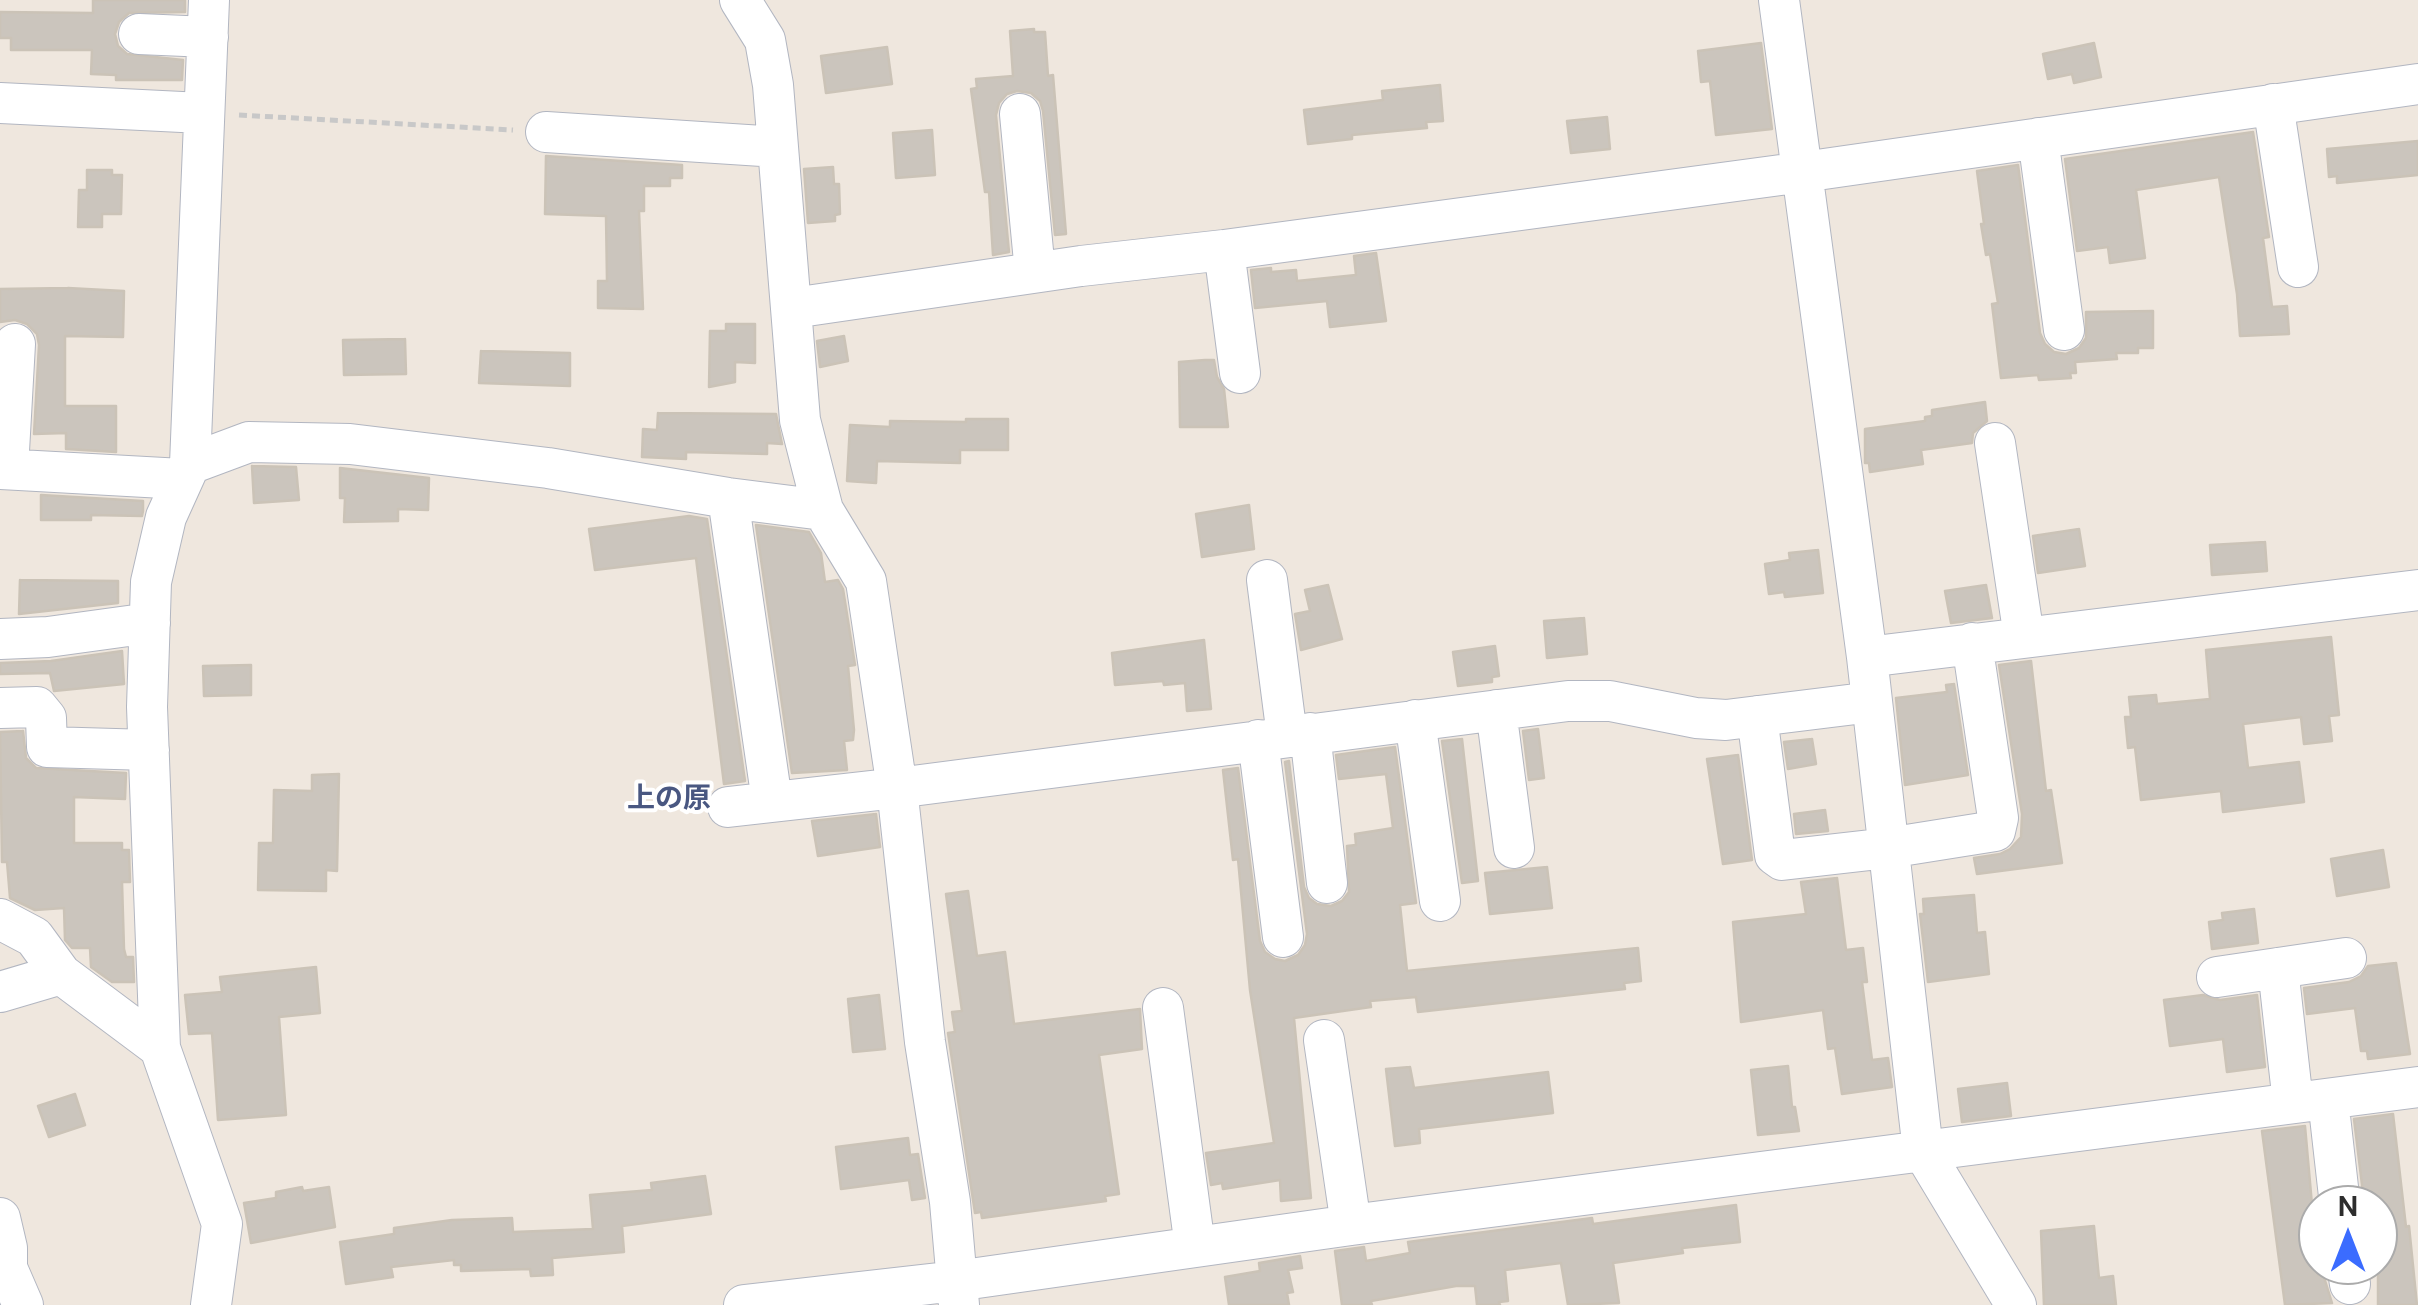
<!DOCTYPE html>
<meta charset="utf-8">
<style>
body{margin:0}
#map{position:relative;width:2418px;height:1305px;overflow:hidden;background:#efe7de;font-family:"DM Sans",sans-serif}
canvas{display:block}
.north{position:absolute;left:2298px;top:1185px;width:100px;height:100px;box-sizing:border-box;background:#fff;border:2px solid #ababab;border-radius:50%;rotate:0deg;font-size:28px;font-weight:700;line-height:40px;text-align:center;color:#2d2d2d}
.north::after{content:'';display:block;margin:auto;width:35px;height:45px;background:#3b6cff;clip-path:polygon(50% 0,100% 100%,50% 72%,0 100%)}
</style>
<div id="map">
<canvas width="2418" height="1305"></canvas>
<div class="north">N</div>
</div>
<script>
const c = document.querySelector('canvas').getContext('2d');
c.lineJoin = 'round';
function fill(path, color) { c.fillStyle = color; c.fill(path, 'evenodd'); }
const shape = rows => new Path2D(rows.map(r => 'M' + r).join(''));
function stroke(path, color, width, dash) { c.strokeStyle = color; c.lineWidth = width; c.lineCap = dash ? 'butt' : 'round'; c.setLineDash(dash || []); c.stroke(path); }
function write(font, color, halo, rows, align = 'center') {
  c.font = font + ' "DM Sans","Noto Sans JP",sans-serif'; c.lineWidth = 8; c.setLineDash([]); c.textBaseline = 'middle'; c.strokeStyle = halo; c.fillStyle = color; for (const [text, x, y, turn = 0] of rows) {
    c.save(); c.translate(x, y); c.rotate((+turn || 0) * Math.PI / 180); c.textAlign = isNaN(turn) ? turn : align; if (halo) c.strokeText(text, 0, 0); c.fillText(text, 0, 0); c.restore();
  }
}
const building = shape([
 [93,0,185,0,185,12,129,13,119,22,115,34,118,46,127,54,183,60,182,80,116,80,116,75,91,74,92,50,11,50,11,38,0,38,0,12,93,13,93,0],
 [1034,29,1034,32,1045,32,1048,76,1053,75,1066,234,1055,235,1043,111,1040,101,1031,93,1017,91,1007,94,999,103,996,115,1009,252,993,255,989,192,985,192,971,89,977,88,976,79,1013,76,1010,31,1034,29],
 [1761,43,1772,129,1716,135,1710,81,1701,82,1698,51,1761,43],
 [2094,43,2101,77,2074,83,2072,74,2048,79,2043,54,2094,43],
 [887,47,892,84,826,93,821,56,887,47],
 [1440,85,1443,121,1426,122,1427,128,1352,135,1352,139,1308,144,1304,110,1383,100,1382,91,1440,85],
 [1607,117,1610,149,1571,153,1567,121,1607,117],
 [932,130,935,175,896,178,893,133,932,130],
 [2253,132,2269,237,2263,238,2272,307,2287,306,2289,334,2240,336,2237,294,2219,177,2136,190,2145,258,2110,263,2108,247,2077,251,2065,159,2253,132],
 [2418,141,2418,175,2337,183,2337,176,2329,177,2327,149,2418,141],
 [546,156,682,165,682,178,670,178,670,186,644,186,644,211,639,211,643,309,598,308,598,281,607,281,606,216,545,214,546,156],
 [2018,165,2040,333,2045,344,2054,352,2066,354,2079,348,2086,338,2086,312,2153,311,2153,348,2138,348,2138,353,2116,353,2117,359,2075,362,2076,373,2070,373,2071,378,2039,380,2038,375,2001,378,1992,304,1998,303,1990,254,1986,255,1981,224,1984,224,1977,171,2018,165],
 [833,167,834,184,839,184,840,214,835,215,835,221,808,223,804,169,833,167],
 [87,170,112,170,112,175,122,175,121,214,102,214,102,227,78,227,79,190,87,190,87,170],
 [1376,253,1386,321,1330,327,1327,301,1255,308,1251,270,1271,268,1271,272,1296,270,1297,281,1356,275,1354,256,1376,253],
 [68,288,124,291,123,337,65,336,65,406,116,406,116,452,66,449,66,433,34,434,39,345,37,334,27,324,15,320,0,322,0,289,68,288],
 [726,324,755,324,755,363,735,362,735,382,709,387,710,331,726,331,726,324],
 [844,336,848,361,820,367,817,341,844,336],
 [405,339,406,374,344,375,343,340,405,339],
 [481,351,570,353,570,386,479,383,481,351],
 [1205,360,1214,360,1217,377,1224,389,1228,427,1180,427,1179,362,1205,360],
 [1985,402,1987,421,1973,433,1972,443,1921,450,1923,464,1870,472,1869,463,1865,463,1865,429,1925,421,1925,417,1932,416,1932,410,1985,402],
 [658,413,776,414,782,444,767,443,767,454,686,452,686,459,642,457,643,429,657,430,658,413],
 [966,419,1008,419,1008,450,960,450,960,463,877,461,876,483,847,481,850,425,890,427,890,421,966,422,966,419],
 [252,466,296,467,299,500,254,503,252,466],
 [340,468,429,478,428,510,398,509,398,521,344,522,345,498,340,498,340,468],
 [41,495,143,501,143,511,142,516,91,515,91,520,41,520,41,495],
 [1249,505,1254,549,1202,557,1196,514,1249,505],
 [689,516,707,519,745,781,724,784,696,558,595,570,589,529,689,516],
 [756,525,809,532,821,553,825,582,838,580,843,589,855,665,848,666,854,730,853,740,844,741,847,770,792,773,756,525],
 [2079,529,2085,566,2038,573,2033,536,2079,529],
 [2265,542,2267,571,2212,575,2210,545,2265,542],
 [1818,550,1823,593,1785,597,1784,592,1769,594,1765,564,1790,560,1789,553,1818,550],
 [20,580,118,581,118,603,19,614,20,580],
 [1328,585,1342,639,1301,650,1295,614,1310,611,1305,590,1328,585],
 [1986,585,1992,618,1951,623,1945,591,1986,585],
 [1584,618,1587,654,1547,658,1544,621,1584,618],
 [2331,637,2339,715,2329,716,2332,741,2304,744,2301,717,2243,724,2248,768,2299,762,2304,802,2223,812,2221,791,2141,800,2135,747,2128,748,2125,717,2131,717,2129,697,2156,695,2157,704,2210,699,2206,650,2331,637],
 [1204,640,1211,709,1187,711,1185,683,1164,685,1163,681,1115,685,1112,653,1204,640],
 [1495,646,1499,676,1492,677,1492,682,1458,686,1453,652,1495,646],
 [122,651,124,684,54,691,50,673,0,674,0,663,51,661,122,651],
 [2031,661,2046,791,2051,790,2062,863,1977,874,1974,858,2000,854,2010,849,2021,837,2022,814,1999,665,2031,661],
 [251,665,251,695,204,696,203,666,251,665],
 [1954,684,1968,775,1905,785,1896,698,1947,692,1946,685,1954,684],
 [1538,729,1544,778,1529,780,1523,731,1538,729],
 [23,731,26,758,36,768,126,773,125,799,74,797,74,843,122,843,122,850,129,850,130,882,122,882,124,949,126,957,133,957,134,982,112,982,91,967,90,948,72,948,65,940,64,908,35,910,10,898,7,862,2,862,0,732,23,731],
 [1462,739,1478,881,1462,883,1442,741,1462,739],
 [1812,739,1816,764,1788,769,1784,742,1812,739],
 [1395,747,1416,903,1400,905,1407,971,1638,948,1641,981,1624,983,1625,989,1418,1012,1416,997,1370,1001,1371,1007,1294,1018,1311,1198,1281,1201,1280,1180,1223,1189,1222,1183,1211,1185,1206,1153,1274,1143,1250,990,1238,859,1233,860,1223,770,1238,768,1260,941,1265,952,1275,959,1285,961,1298,955,1305,945,1307,934,1285,762,1289,761,1304,887,1309,898,1317,904,1331,906,1342,901,1349,892,1347,846,1356,845,1355,834,1393,828,1386,774,1339,779,1336,755,1395,747],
 [1738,755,1752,860,1723,864,1707,759,1738,755],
 [339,774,337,871,326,870,326,891,258,890,259,843,273,843,274,790,312,791,312,775,339,774],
 [1825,810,1828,831,1796,834,1794,814,1825,810],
 [876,814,880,847,818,856,812,821,876,814],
 [2383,850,2389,887,2337,896,2331,859,2383,850],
 [1547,867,1552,908,1490,914,1485,873,1547,867],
 [1837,878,1846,950,1863,948,1867,982,1862,982,1872,1060,1888,1058,1892,1087,1842,1094,1835,1048,1828,1049,1823,1010,1741,1022,1733,922,1806,914,1801,882,1837,878],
 [968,891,977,956,1005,952,1014,1024,1140,1009,1142,1049,1099,1055,1119,1194,1105,1196,1106,1201,982,1218,981,1212,975,1213,948,1033,955,1032,952,1012,962,1011,946,894,968,891],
 [1974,895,1977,933,1985,932,1989,974,1928,982,1920,914,1924,914,1923,899,1974,895],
 [2254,909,2258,943,2212,949,2209,922,2223,920,2222,913,2254,909],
 [2396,963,2410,1054,2368,1059,2367,1051,2361,1051,2355,1008,2307,1014,2304,988,2349,982,2361,976,2368,966,2396,963],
 [316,967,320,1013,279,1017,286,1115,218,1120,212,1033,189,1034,185,995,222,992,220,977,316,967],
 [879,995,885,1049,853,1052,848,999,879,995],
 [2203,995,2220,1000,2257,995,2265,1067,2227,1072,2223,1039,2170,1046,2164,1000,2203,995],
 [1788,1066,1792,1107,1795,1107,1799,1131,1758,1135,1751,1070,1788,1066],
 [1410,1067,1414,1088,1548,1072,1553,1113,1419,1129,1420,1143,1395,1146,1386,1069,1410,1067],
 [2007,1083,2011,1116,1962,1122,1958,1089,2007,1083],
 [75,1094,85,1125,49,1137,38,1106,75,1094],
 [2393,1114,2406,1227,2409,1226,2417,1305,2378,1305,2378,1205,2372,1205,2371,1192,2363,1193,2354,1119,2393,1114],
 [2305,1126,2313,1216,2318,1216,2318,1275,2323,1274,2332,1303,2285,1305,2262,1131,2305,1126],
 [908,1138,910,1155,918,1154,925,1198,912,1200,909,1180,841,1189,836,1147,908,1138],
 [705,1176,711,1214,622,1226,624,1252,552,1258,553,1275,531,1276,530,1269,461,1271,461,1265,454,1265,454,1260,391,1267,393,1277,346,1284,340,1242,394,1234,394,1228,452,1220,512,1218,513,1232,593,1229,590,1195,652,1190,651,1183,705,1176],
 [302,1187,303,1191,329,1187,335,1227,251,1243,244,1203,276,1198,276,1192,302,1187],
 [1736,1205,1740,1242,1682,1248,1683,1253,1613,1263,1619,1303,1568,1305,1561,1263,1505,1270,1508,1301,1499,1302,1500,1305,1477,1305,1475,1286,1456,1286,1371,1301,1372,1305,1342,1305,1335,1251,1364,1247,1366,1261,1410,1253,1408,1242,1592,1218,1593,1224,1736,1205],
 [2094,1226,2099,1278,2113,1276,2116,1305,2044,1305,2041,1231,2094,1226],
 [1300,1256,1302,1268,1288,1270,1293,1292,1287,1293,1289,1305,1229,1305,1225,1277,1260,1271,1259,1263,1300,1256]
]);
fill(building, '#cbc5bd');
stroke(building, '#cbc3b7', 2.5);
const minor = shape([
 [209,0,190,464,166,517,151,582,147,707,160,1048,222,1224,211,1305],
 [740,0,765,40,773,85,800,420,823,510,866,581,897,788,925,1042,950,1202,959,1305],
 [1779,0,1867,657,1923,1151,2016,1305],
 [139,34,208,37],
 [0,103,202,113],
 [2273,104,2298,267],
 [1020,114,1035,272],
 [546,132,778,147],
 [2038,138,2064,330],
 [1224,250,1240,373],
 [793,308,1081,266,1224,250,1803,172,2418,84],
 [1995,443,2024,637],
 [190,464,249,442,350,444,548,468,728,498,823,510],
 [0,469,182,479],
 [8,469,15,344],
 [728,498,772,801],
 [1267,580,1287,736],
 [0,639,48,637,150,623],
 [1867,657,2418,590],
 [0,708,37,707,46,718,47,747,149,750],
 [1496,710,1514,848],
 [1757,716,1775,855,1782,860,1888,848,1995,831,1998,818,1972,643],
 [1415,720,1440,901],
 [1310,733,1327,883],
 [1258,740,1283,937],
 [728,807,897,788,1568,701,1610,701,1696,718,1726,720,1872,702],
 [0,919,34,937,61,974,160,1048],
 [2278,968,2293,1103],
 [2217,977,2346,958],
 [0,992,61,974],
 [1163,1008,1195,1247],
 [1324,1040,1351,1225],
 [2328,1099,2340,1205],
 [0,1218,7,1248,7,1268,23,1305],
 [2347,1265,2350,1284],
 [744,1305,956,1281,1351,1225,2418,1087]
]);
stroke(minor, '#b2b6c1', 42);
stroke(shape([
 [239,115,513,130]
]), '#c8c8c8', 5, [8, 5]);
stroke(minor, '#fff', 40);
write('bold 28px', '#495781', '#fff', [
 ["上の原",669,800]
]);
</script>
